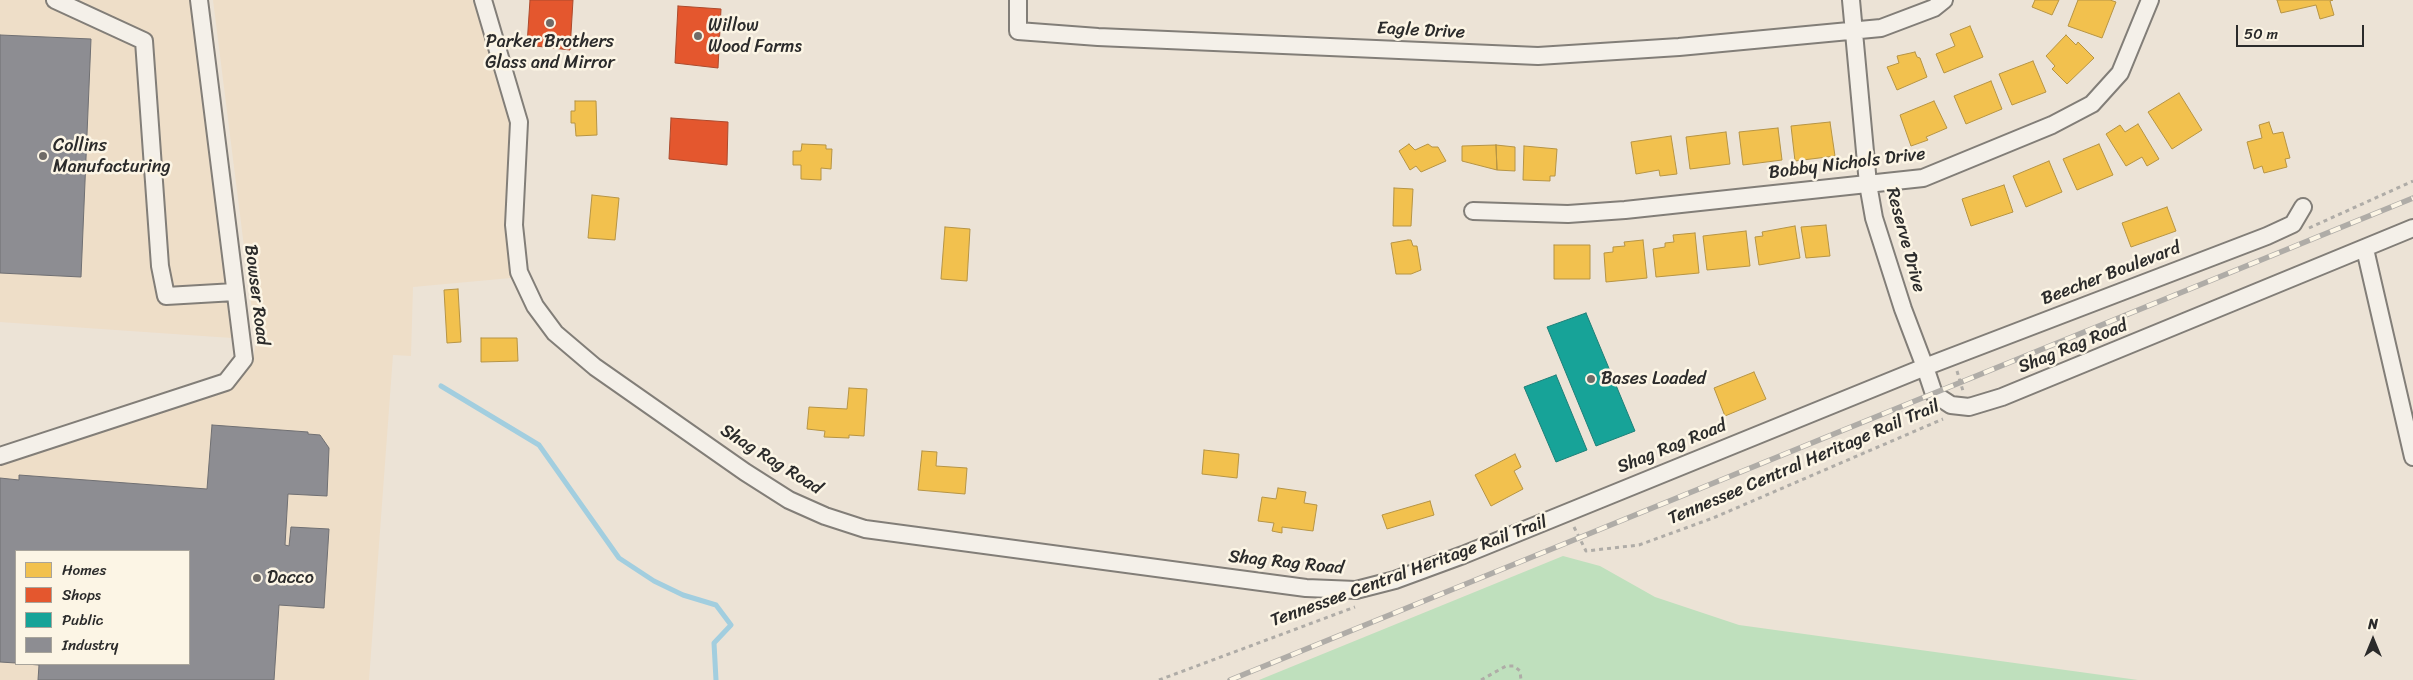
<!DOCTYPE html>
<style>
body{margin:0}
#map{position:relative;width:2413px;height:680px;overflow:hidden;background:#ece3d6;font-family:Sriracha,sans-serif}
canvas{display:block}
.legend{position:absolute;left:15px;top:550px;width:175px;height:115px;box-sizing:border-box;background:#fcf5e5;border:1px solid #a8a49b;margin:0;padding:6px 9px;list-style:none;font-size:15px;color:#2b2b2b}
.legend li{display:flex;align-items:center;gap:10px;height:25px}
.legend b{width:25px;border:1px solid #a8a49b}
.north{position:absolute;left:2348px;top:615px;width:50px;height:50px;-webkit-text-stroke:4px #fcf5e5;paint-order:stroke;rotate:0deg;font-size:14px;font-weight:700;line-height:20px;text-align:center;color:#2b2b2b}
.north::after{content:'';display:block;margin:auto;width:18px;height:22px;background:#2b2b2b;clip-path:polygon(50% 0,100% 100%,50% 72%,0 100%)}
.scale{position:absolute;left:2236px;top:25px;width:128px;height:22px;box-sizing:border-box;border:2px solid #2b2b2b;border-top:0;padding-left:6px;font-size:15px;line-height:18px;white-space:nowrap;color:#2b2b2b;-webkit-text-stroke:4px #fcf5e5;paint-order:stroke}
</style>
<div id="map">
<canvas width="2413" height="680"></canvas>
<ul class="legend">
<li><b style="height:14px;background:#f2c14e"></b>Homes</li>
<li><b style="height:14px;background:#e4572e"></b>Shops</li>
<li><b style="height:14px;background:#17a398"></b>Public</li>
<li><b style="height:14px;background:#8d8d92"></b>Industry</li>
</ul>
<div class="north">N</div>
<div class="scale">50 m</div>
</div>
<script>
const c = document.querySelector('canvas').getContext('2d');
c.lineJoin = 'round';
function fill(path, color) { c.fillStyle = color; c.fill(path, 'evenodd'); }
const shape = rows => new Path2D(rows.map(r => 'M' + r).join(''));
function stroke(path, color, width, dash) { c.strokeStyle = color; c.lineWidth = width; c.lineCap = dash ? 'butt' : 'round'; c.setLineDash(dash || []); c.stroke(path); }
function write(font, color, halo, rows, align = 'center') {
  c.font = font + ' Sriracha,sans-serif'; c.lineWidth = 5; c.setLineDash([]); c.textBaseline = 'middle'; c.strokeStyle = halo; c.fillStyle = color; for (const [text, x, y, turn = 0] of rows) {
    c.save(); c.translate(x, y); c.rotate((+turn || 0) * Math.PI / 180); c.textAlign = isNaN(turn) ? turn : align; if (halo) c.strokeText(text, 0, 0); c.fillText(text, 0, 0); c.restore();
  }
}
fill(shape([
 [0,0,190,0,232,338,0,322],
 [213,0,473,0,500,81,511,125,506,239,511,278,413,287,411,356,393,355,369,680,0,680,0,460,228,387,243,375,252,364,256,342],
 [16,551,189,551,189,664,16,664]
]), '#eedec8');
fill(shape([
 [1563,556,1600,566,1655,597,1739,625,2138,680,1259,680]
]), '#bfe0bd');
const homes = shape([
 [2035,0,2059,0,2052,15,2032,7,2035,0],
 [2078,0,2110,0,2116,2,2102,38,2068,26,2078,0],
 [2277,0,2333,0,2330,1,2334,15,2320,19,2316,5,2281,13,2277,0],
 [1970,26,1983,57,1944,73,1936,54,1955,46,1950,34,1970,26],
 [2066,35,2076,45,2078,42,2094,58,2067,84,2052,69,2055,66,2046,56,2066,35],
 [1915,52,1917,57,1920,58,1927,77,1897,90,1887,67,1899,63,1897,56,1915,52],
 [2033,61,2046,92,2012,105,1999,74,2033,61],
 [1991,81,2002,109,1966,124,1954,96,1991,81],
 [2179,93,2202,130,2172,149,2148,112,2179,93],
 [575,101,596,101,597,135,576,136,575,123,571,123,571,111,575,111,575,101],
 [1934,101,1947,128,1926,137,1928,140,1911,146,1900,115,1934,101],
 [1830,122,1835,156,1795,161,1791,126,1830,122],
 [2269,122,2273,134,2283,132,2290,158,2285,159,2287,167,2264,173,2262,166,2254,169,2247,142,2262,138,2259,125,2269,122],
 [2138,124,2159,159,2147,166,2142,157,2126,166,2106,134,2120,125,2125,132,2138,124],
 [1778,128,1782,160,1743,165,1739,132,1778,128],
 [1726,132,1730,164,1690,169,1686,137,1726,132],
 [1671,136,1677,174,1660,176,1659,170,1636,174,1631,142,1671,136],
 [802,144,826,145,826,149,832,149,831,169,821,168,821,180,801,179,801,165,793,165,793,151,801,151,802,144],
 [1409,144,1415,150,1428,144,1432,147,1438,147,1446,161,1421,172,1416,166,1410,170,1399,151,1409,144],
 [2099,144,2113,175,2077,190,2063,159,2099,144],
 [1496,145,1497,170,1462,161,1462,146,1496,145],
 [1496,145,1515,147,1515,171,1497,170,1496,145],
 [1524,146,1557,149,1555,176,1550,176,1550,181,1523,180,1524,146],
 [2049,161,2062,192,2026,207,2013,176,2049,161],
 [2004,185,2013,212,1971,226,1962,199,2004,185],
 [1394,188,1413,189,1411,226,1393,226,1394,188],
 [592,195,619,198,615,240,588,238,592,195],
 [2167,207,2176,231,2131,247,2122,223,2167,207],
 [1826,225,1830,256,1806,258,1801,227,1826,225],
 [1795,226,1800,258,1759,265,1755,237,1763,236,1762,232,1795,226],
 [945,227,970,229,967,281,941,279,945,227],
 [1746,231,1750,266,1707,270,1703,236,1746,231],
 [1695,233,1699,273,1656,277,1653,249,1665,247,1665,243,1674,242,1673,235,1695,233],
 [1408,240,1411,240,1413,246,1417,246,1421,270,1411,274,1396,274,1391,243,1408,240],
 [1643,240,1647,278,1606,282,1604,253,1613,252,1613,247,1625,246,1624,242,1643,240],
 [1554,245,1590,245,1590,279,1554,279,1554,245],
 [458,289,461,342,447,343,444,290,458,289],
 [481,338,517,338,518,361,481,362,481,338],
 [1754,372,1766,399,1725,416,1714,388,1754,372],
 [849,388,867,389,864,436,849,435,849,438,824,437,825,431,807,429,809,407,847,409,849,388],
 [1204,450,1239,454,1237,478,1202,474,1204,450],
 [922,451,937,452,936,466,967,468,965,494,918,490,922,451],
 [1515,454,1521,467,1514,471,1523,489,1491,506,1475,475,1515,454],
 [1278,488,1306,492,1304,503,1317,505,1313,531,1282,527,1282,533,1272,531,1274,523,1258,521,1262,497,1276,499,1278,488],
 [1430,501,1434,515,1387,529,1382,515,1430,501]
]);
fill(homes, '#f2c14e');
stroke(homes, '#b69444', 1);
const shops = shape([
 [530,0,573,0,570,50,527,45,530,0],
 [678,6,721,9,718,68,675,63,678,6],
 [671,118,728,122,727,165,669,159,671,118]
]);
fill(shops, '#e4572e');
stroke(shops, '#ac4a2d', 1);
const public = shape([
 [1586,313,1635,431,1596,446,1547,327,1586,313],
 [1556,375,1587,450,1556,462,1524,387,1556,375]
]);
fill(public, '#17a398');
stroke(public, '#1d7f77', 1);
const industry = shape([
 [0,35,91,39,81,277,0,273,0,35],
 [212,425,308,432,308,434,320,435,329,448,327,496,288,494,285,545,289,546,291,527,329,529,324,608,279,605,274,680,38,680,39,665,26,664,189,664,189,551,16,551,16,663,0,662,0,478,19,480,19,475,207,489,212,425]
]);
fill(industry, '#8d8d92');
stroke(industry, '#707073', 1);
stroke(shape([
 [441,386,539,445,619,558,654,581,683,595,716,605,731,625,714,643,716,680]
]), '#a2cedf', 5);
const minor = shape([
 [55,0,144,41,160,266,166,296,235,292],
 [483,0,519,122,514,225,519,272,535,306,555,333,595,367,745,472,789,500,825,516,865,529,1306,588,1356,590,1395,580,1463,555,1925,367,1934,394,1951,405,1969,407,2002,397,2413,228],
 [1018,0,1018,31,1098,37,1538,56,1679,47,1881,28,1934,8,1944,0],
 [1851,0,1868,184,1874,218,1903,309,1925,367,2267,236,2293,224,2303,207],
 [1473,211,1568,214,1625,210,1923,178,2052,125,2092,104,2120,73,2150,0],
 [2365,249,2413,457],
 [0,456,226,382,244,359,199,0]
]);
stroke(minor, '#827e78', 20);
stroke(shape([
 [2309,228,2413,181],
 [1957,371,1963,391],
 [1574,527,1586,551,1639,545,1713,518,1943,419],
 [1159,680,1355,607],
 [1481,680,1506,666,1514,666,1520,671,1521,680]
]), '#afaca7', 3, [4, 4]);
stroke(minor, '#f4f0e9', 16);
const rail = shape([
 [1230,680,2413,198]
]);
stroke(rail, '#afaca7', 5.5);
stroke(rail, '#fcf5e5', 4, [11]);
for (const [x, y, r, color] of [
 [550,23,5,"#6f6b67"],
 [698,36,5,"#6f6b67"],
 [43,156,5,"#6f6b67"],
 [1591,379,5,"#6f6b67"],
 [257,578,5,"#6f6b67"]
]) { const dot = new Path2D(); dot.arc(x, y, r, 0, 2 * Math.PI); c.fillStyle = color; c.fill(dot); stroke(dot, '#fcf5e5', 2); }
write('18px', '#2b2b2b', '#fcf5e5', [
 ["Willow",708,26],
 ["Wood Farms",708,47],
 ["Parker Brothers",550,42,"center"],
 ["Glass and Mirror",550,63,"center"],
 ["Collins",53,146],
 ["Manufacturing",53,167],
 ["Bases Loaded",1601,379],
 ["Dacco",267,578]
], 'left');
write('18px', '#2b2b2b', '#fcf5e5', [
 ["Eagle Drive",1421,31,3],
 ["Bobby Nichols Drive",1847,164,-7],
 ["Reserve Drive",1905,240,75],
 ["Beecher Boulevard",2111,274,-21],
 ["Bowser Road",256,295,83],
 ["Shag Rag Road",2073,347,-22],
 ["Shag Rag Road",1672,447,-22],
 ["Shag Rag Road",771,460,32],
 ["Tennessee Central Heritage Rail Trail",1804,463,-23],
 ["Shag Rag Road",1286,563,6],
 ["Tennessee Central Heritage Rail Trail",1409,572,-20]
]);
</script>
